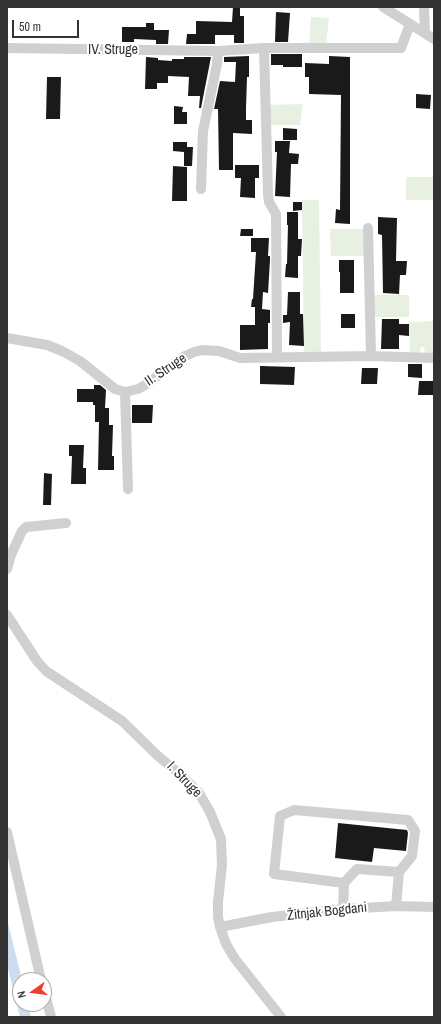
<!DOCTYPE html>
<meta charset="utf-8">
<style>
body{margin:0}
#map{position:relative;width:441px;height:1024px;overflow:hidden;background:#fff;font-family:"Archivo Narrow",sans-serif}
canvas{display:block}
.frame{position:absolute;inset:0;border:8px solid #333;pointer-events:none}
.north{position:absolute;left:12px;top:972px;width:40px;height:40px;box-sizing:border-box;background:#fff;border:1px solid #adadad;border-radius:50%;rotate:256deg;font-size:11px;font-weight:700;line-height:16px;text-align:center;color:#333}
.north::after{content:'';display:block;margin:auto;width:14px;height:18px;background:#f13b2e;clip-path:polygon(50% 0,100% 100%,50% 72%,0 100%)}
.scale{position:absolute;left:12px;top:20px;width:67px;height:18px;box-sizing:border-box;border:2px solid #333;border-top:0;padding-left:5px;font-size:12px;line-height:14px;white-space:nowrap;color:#333;-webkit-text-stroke:3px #fff;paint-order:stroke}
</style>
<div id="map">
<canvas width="441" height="1024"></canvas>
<div class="frame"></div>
<div class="north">N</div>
<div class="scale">50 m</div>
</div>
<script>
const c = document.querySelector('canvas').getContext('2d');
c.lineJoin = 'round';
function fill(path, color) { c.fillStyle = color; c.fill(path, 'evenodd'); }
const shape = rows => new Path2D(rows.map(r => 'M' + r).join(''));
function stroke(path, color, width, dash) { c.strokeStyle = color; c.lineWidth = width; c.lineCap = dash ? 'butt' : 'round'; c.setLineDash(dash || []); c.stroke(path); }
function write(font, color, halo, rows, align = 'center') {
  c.font = font + ' "Archivo Narrow",sans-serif'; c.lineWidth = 4; c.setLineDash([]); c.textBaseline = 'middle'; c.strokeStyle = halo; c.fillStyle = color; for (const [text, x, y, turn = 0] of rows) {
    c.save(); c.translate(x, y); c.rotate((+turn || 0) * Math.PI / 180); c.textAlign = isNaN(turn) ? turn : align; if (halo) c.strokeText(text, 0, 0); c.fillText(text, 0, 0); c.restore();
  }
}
fill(shape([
 [311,17,329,18,326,45,309,45],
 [303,104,300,125,267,125,267,105],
 [406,177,434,177,434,200,406,200],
 [302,200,319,200,321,352,304,353],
 [330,229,365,229,365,256,331,256],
 [374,295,409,295,409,317,375,317],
 [434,321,434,354,425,353,424,347,421,347,420,352,410,354,409,322]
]), '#e7f0e1');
fill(shape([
 [7,919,22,980,20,980,20,1004,28,1004,31,1017,20,1017,7,965]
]), '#cdddf0');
fill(shape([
 [233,7,240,7,240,16,244,16,244,43,234,43,234,35,215,35,215,44,186,44,187,34,196,34,196,21,232,22],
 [276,12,290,13,288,42,275,42],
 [146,23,154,23,154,30,169,30,168,44,156,44,156,40,134,39,134,42,122,42,122,27,146,27],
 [271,54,302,54,302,67,283,67,283,65,271,65],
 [249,56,249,77,247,77,246,108,246,120,252,120,252,134,233,133,233,170,219,170,218,109,214,109,220,81,235,82,236,62,224,62,224,57],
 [329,56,350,57,350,224,335,223,336,209,340,210,341,95,309,94,309,77,305,77,305,63,329,64],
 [146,57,158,58,158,60,172,61,172,59,184,59,184,57,211,57,201,108,199,108,200,96,188,96,189,77,168,76,168,83,157,83,157,89,145,89],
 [47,77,61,77,60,119,46,119],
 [416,94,431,95,430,109,416,108],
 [174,106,183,107,182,112,187,112,187,124,174,124],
 [283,128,297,129,297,140,283,140],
 [275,141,290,141,289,153,299,154,298,164,291,164,290,197,275,196,277,152,275,152],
 [173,142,187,142,187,147,193,147,192,166,184,166,184,152,173,151],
 [235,165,259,165,259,178,255,178,255,198,240,197,241,178,235,178],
 [173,166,187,167,187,201,172,201],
 [293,202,302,202,302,210,293,211],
 [287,212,298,212,298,239,302,239,301,256,298,256,298,278,285,277,286,264,287,264,288,225,287,225],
 [378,217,397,218,396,261,407,261,406,275,400,275,399,294,383,293,382,235,378,234],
 [241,229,253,229,253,236,240,236],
 [251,238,269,238,268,256,270,256,270,260,268,293,263,292,262,309,270,310,270,323,268,323,268,349,240,350,240,325,255,325,255,307,251,307,252,299,253,299,256,252,251,252],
 [339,260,354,260,354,293,340,293,340,272,339,272],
 [288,292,300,292,300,314,303,314,304,346,289,345,290,322,283,323,283,315,287,315],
 [341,314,355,314,355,328,341,328],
 [382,319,399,319,399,324,409,324,409,336,399,335,399,349,381,349],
 [408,364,422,364,422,378,408,377],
 [260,366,295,367,294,385,260,384],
 [362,368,378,368,377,384,361,384],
 [419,381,433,381,433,395,418,395],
 [94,385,100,385,106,390,105,408,109,408,109,425,113,425,112,456,114,456,114,470,98,470,99,422,95,422,95,405,93,405,93,402,77,402,77,389,94,389],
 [132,405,153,405,152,423,132,423],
 [69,445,84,445,83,468,86,468,86,484,71,484,72,456,69,456],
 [44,473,52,474,51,505,43,505],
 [338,823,407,830,408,833,406,851,374,848,372,862,335,858]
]), '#1a1a1a');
stroke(shape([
 [383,7,434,39],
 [424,7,425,33],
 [7,48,218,51,264,48,401,48,410,24],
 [264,48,268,194,269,202,276,214,277,357],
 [201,189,203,131,217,64,218,51],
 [368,228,371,356],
 [7,338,47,345,62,351,80,361,115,389,125,392,138,389,147,384,183,357,194,352,202,350,219,351,240,358,371,356,434,358],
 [125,392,128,489],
 [7,569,11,555,22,531,26,527,66,523],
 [7,615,37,661,46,671,122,721,158,756,181,775,199,793,210,812,221,839,222,865,218,902,218,917,220,927,226,944,235,959,281,1017],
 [7,832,41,980],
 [344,883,357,869,399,872],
 [343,909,344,883,274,874,280,816,294,810,408,820,415,831,412,856,399,872,396,906],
 [220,927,272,917,343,909,396,906,434,907],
 [44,990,51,1017]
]), '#d0d0d0', 10);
write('14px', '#333', '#fff', [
 ["IV. Struge",113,50],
 ["II. Struge",166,370,-34],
 ["I. Struge",184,780,46],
 ["Žitnjak Bogdani",327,912,-6]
]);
</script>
